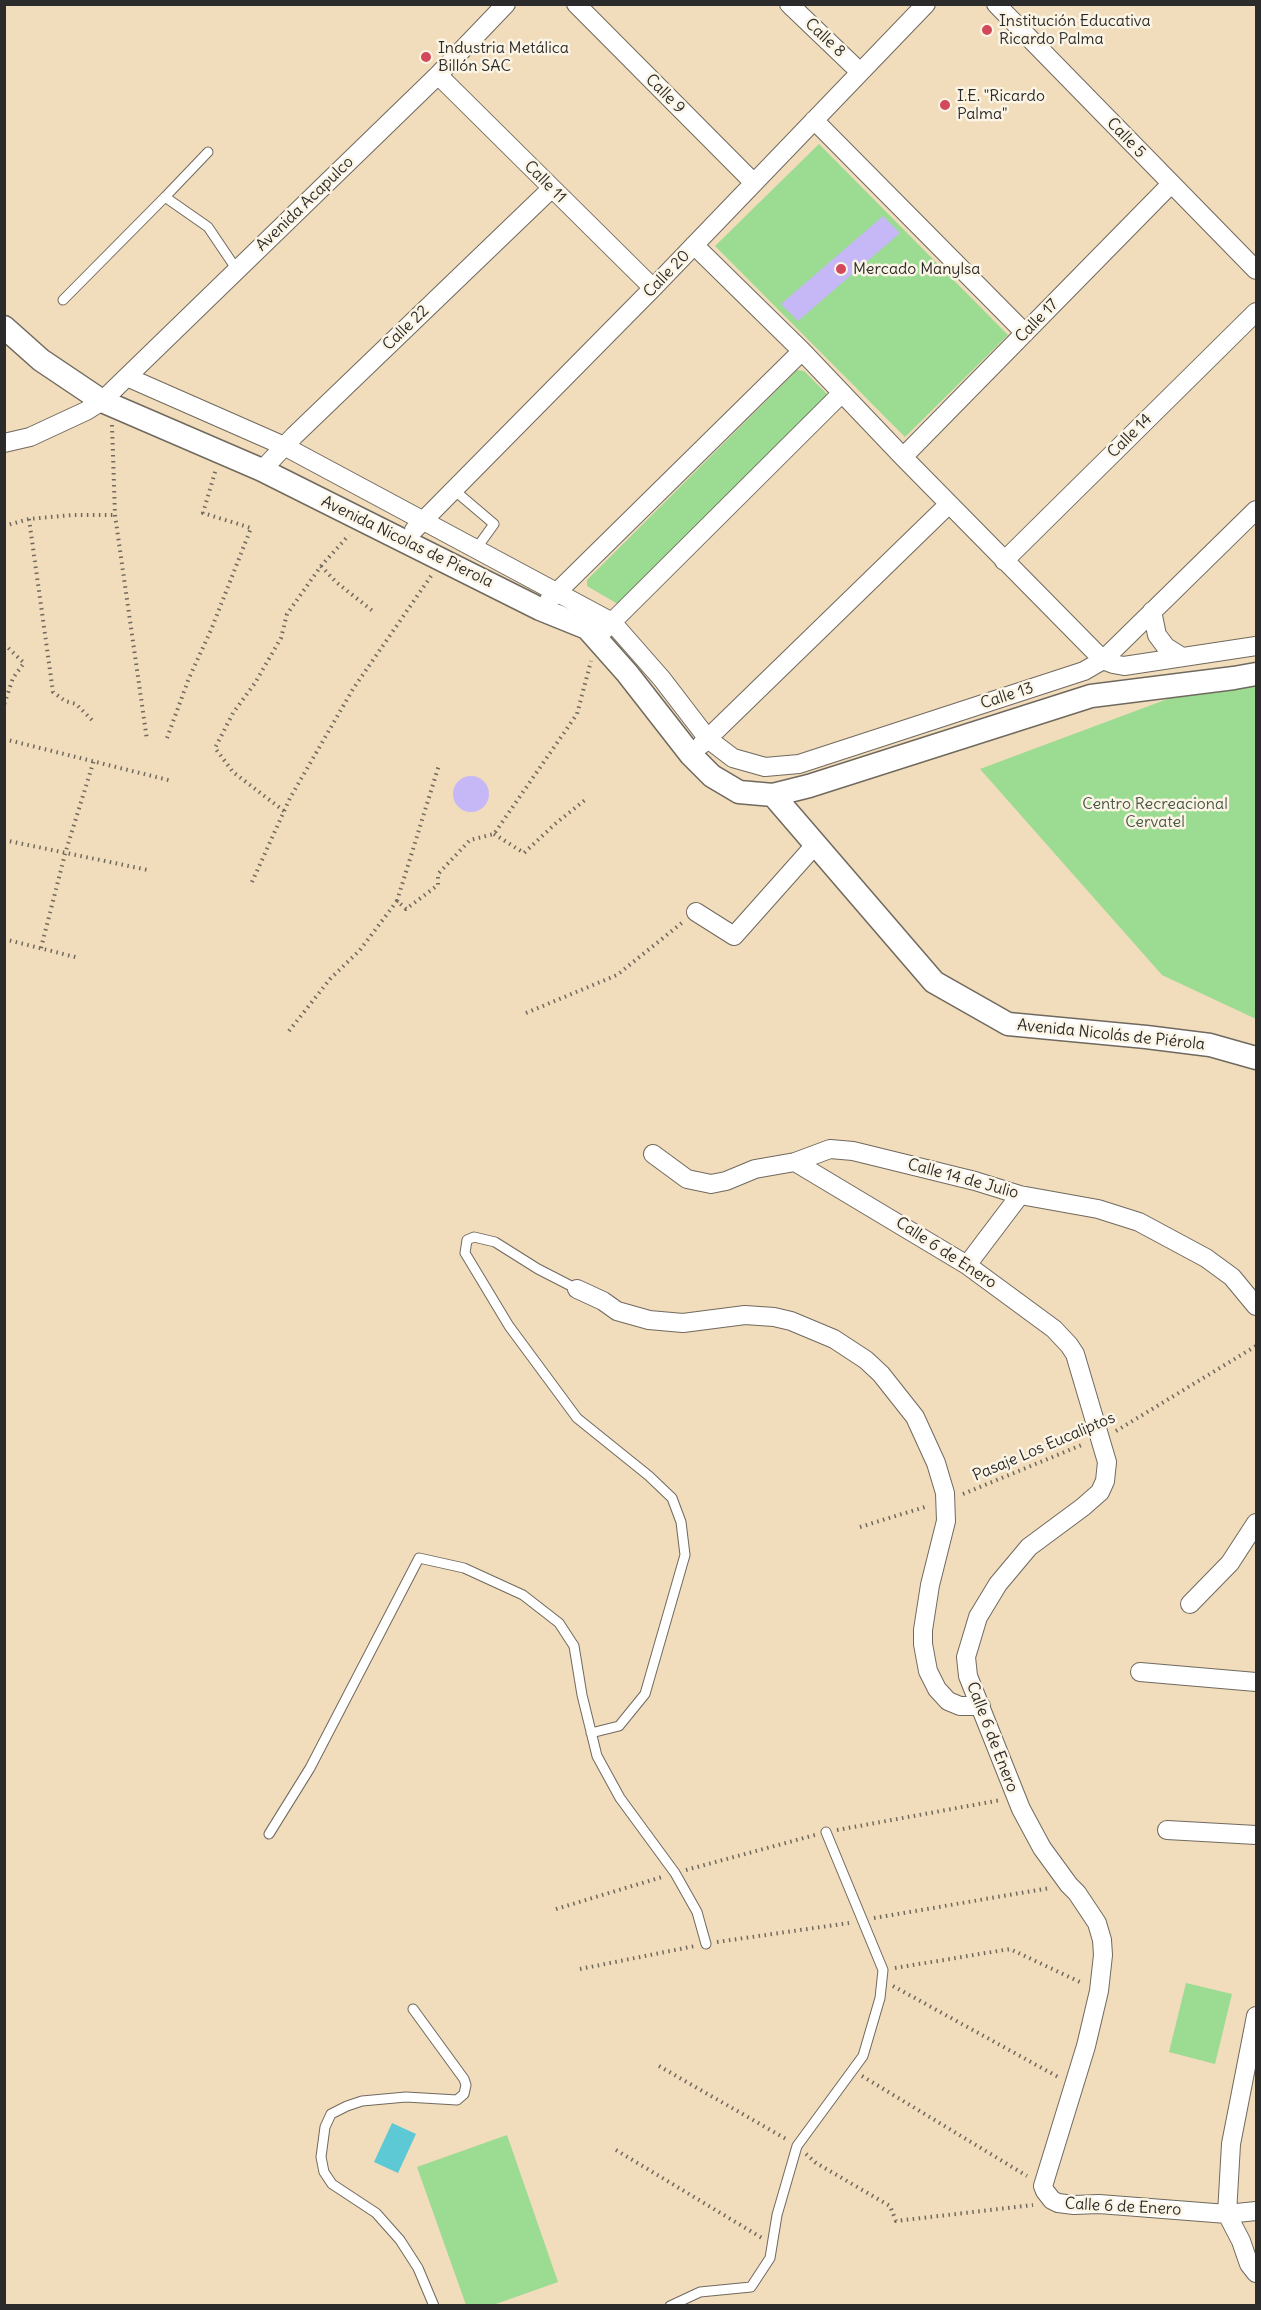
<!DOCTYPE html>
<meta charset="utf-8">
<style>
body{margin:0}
#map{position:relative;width:1261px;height:2310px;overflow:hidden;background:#f1dcbc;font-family:Delius,sans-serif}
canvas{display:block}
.frame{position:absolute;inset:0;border:6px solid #2b2b2b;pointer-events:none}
</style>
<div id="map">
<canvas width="1261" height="2310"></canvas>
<div class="frame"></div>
</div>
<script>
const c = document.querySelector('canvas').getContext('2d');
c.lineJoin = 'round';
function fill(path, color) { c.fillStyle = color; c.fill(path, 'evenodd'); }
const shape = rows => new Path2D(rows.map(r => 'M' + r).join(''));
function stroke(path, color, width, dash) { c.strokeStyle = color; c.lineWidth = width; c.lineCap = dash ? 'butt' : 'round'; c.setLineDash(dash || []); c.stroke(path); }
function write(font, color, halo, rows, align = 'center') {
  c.font = font + ' Delius,sans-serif'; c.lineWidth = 5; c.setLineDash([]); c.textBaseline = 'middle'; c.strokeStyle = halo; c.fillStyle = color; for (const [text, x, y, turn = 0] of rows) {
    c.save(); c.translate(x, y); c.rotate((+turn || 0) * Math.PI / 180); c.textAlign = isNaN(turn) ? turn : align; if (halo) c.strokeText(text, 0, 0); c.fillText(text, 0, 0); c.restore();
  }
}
fill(shape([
 [819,144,1008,335,905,437,715,246],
 [797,370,804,371,831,398,623,607,587,586,587,580],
 [1256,666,1256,1019,1162,975,980,769],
 [1186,1983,1232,1994,1215,2064,1169,2052],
 [507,2135,558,2282,493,2305,466,2305,417,2167]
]), '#9bdb92');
fill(shape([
 [392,2123,416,2134,398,2173,374,2162]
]), '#5dc9d5');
fill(shape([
 [883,216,900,233,798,321,781,304],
 '453 794a18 18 0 1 1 36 0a18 18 0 1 1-36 0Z'
]), '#c6b8f6');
const service = shape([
 [165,197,208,152],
 [63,300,165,197,208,227,237,270],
 [454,490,494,524,476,549],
 [577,1289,538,1269,495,1242,474,1237,467,1240,465,1253,509,1326,577,1418,649,1476,672,1498,681,1522,685,1555,645,1694,619,1726,591,1733],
 [269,1834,310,1768,419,1558,464,1568,523,1595,559,1623,574,1646,582,1695,597,1756,620,1798,675,1873,697,1912,706,1944],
 [413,2009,464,2079,466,2085,464,2094,457,2100,406,2097,362,2101,347,2106,331,2114,325,2127,321,2157,324,2172,332,2184,376,2213,400,2240,418,2268,434,2306],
 [670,2306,700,2292,751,2287,770,2258,777,2215,797,2146,863,2056,880,1998,883,1970,826,1832]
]);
const minor = shape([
 [576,4,754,183],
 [789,4,860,72],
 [996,4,1256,270],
 [438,75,653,288],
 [814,120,1025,333],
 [694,245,802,351,903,457,1103,660,1113,664,1124,666,1256,646],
 [127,377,284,446,612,622,662,679,708,739,733,758,765,767,799,764,1084,671,1103,660,1256,510],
 [4,443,30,437,86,411,102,401,438,75,506,4],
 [903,457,1171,184],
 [262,470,294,436,552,188],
 [414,530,653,288,926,4],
 [1004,561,1256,312],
 [549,600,802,351],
 [1152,611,1157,635,1166,647,1182,657],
 [604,630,842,393],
 [701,745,949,504],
 [696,912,734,936,815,845],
 [653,1154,687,1179,711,1184,726,1181,755,1169,795,1162,830,1149,853,1151,975,1181,1020,1195,1098,1209,1139,1222,1206,1258,1232,1277,1256,1306],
 [795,1162,967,1265,1054,1329,1069,1345,1075,1354,1107,1462,1105,1481,1100,1492,1083,1507,1029,1547,998,1584,978,1617,966,1657,968,1676,1021,1809,1042,1848,1069,1885,1077,1893,1097,1923,1102,1940,1103,1955,1099,1991,1086,2046,1043,2186,1045,2191,1052,2200,1058,2203,1074,2205,1099,2204,1227,2214,1256,2211],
 [967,1265,1020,1195],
 [577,1289,603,1301,617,1311,649,1320,683,1323,745,1315,774,1317,791,1321,834,1339,866,1360,881,1374,915,1417,936,1463,945,1493,946,1521,930,1585,923,1630,923,1644,928,1671,937,1689,948,1701,960,1706,981,1706],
 [1190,1604,1230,1563,1256,1523],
 [1140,1672,1256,1682],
 [1167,1830,1256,1835],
 [1256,2016,1231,2144,1227,2214,1241,2241,1249,2264,1256,2273]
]);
const tertiary = shape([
 [4,327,41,360,102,401,262,470,540,609,587,628,627,673,691,755,712,776,739,792,773,795,809,786,1091,696,1234,678,1256,674],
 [773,795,934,982,1008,1024,1146,1037,1210,1045,1256,1058]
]);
stroke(service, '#70695e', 11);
stroke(minor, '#70695e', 20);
stroke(tertiary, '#70695e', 25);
stroke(shape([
 [112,425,115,515,147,740],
 [29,519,53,692,65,701,76,704,92,720],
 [4,526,29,519,72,515,115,515],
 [321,566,336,582,374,612],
 [4,644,24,663,13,678,4,705],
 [167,738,189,678,211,630,251,528,203,513,216,469],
 [4,739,172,781],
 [284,811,233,772,215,748,233,713,255,683,281,638,287,614,321,566,349,535],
 [494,834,524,853,555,824,585,800],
 [4,840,148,870],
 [252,882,290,798,353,689,431,576],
 [397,901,439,765],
 [4,939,79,958],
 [41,948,65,854,94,760],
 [526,1013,617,975,683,922],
 [289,1031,330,979,360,950,397,901,406,909,438,885,438,874,470,840,494,834,577,714,591,661],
 [1116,1431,1256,1346],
 [963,1494,1084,1444],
 [860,1527,928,1506],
 [837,1830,1001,1800],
 [686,1870,815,1835],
 [556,1909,662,1877],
 [874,1918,1050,1888],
 [717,1942,849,1923],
 [895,1968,1010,1949,1082,1983],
 [580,1969,695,1946],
 [893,1986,1060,2078],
 [659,2066,786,2139],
 [862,2076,1027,2176],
 [616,2150,762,2238],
 [806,2154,816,2163,890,2206,896,2221,1033,2205]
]), '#70695e', 4, [1.5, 4.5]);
stroke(service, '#fff', 9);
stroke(minor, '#fff', 18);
stroke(tertiary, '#fff', 22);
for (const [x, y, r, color] of [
 [987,30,6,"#d1495b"],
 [426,57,6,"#d1495b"],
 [945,105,6,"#d1495b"],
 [841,269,6,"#d1495b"]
]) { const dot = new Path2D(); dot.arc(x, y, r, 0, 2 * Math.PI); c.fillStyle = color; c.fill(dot); stroke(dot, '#fcf5e5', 2); }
write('16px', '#2b2b2b', '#fcf5e5', [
 ["Institución Educativa",999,21],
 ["Ricardo Palma",999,39],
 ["Industria Metálica",438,48],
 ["Billón SAC",438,66],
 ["I.E. \"Ricardo",957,96],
 ["Palma\"",957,114],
 ["Mercado Manylsa",853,269]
], 'left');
write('16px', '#2b2b2b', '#fcf5e5', [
 ["Calle 8",825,38,43],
 ["Calle 9",665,94,45],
 ["Calle 5",1126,138,46],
 ["Calle 11",545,182,45],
 ["Avenida Acapulco",305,204,-44],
 ["Calle 20",667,274,-46],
 ["Calle 17",1037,321,-46],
 ["Calle 22",406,328,-44],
 ["Calle 14",1130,436,-45],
 ["Avenida Nicolas de Pierola",407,542,26],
 ["Calle 13",1007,696,-18],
 ["Avenida Nicolás de Piérola",1111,1035,6],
 ["Calle 14 de Julio",963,1179,15],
 ["Calle 6 de Enero",946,1253,33],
 ["Pasaje Los Eucaliptos",1044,1447,-23],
 ["Calle 6 de Enero",992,1737,69],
 ["Calle 6 de Enero",1123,2207,3]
]);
write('16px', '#475745', '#fcf5e5', [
 ["Centro Recreacional",1155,804],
 ["Cervatel",1155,822]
]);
</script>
